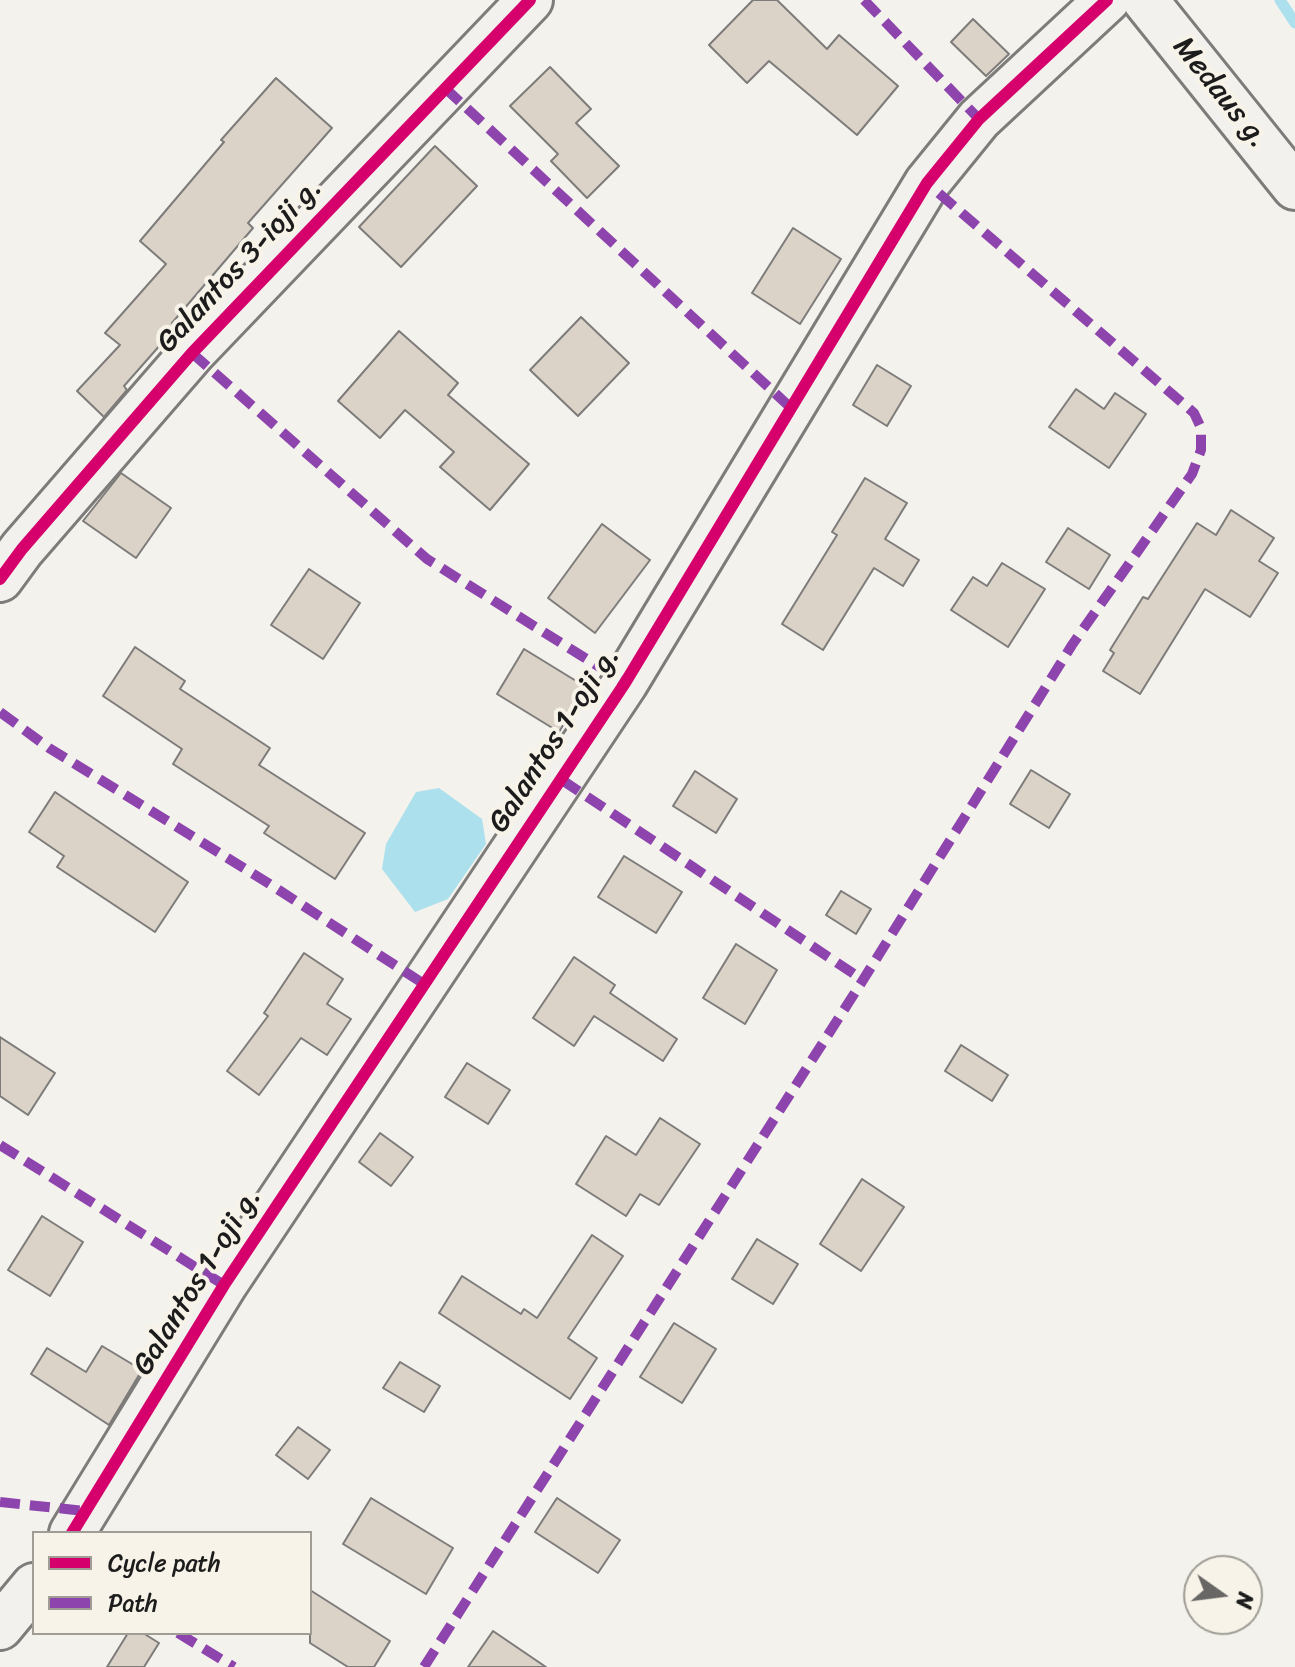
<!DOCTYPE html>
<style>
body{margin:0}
#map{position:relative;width:1295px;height:1667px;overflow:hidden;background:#f4f2ec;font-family:Sriracha,sans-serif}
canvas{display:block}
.legend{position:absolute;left:32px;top:1531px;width:280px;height:104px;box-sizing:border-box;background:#f7f3e8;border:2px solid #9f9d96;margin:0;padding:10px 14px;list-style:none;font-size:24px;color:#1c1c1c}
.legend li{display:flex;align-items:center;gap:16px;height:40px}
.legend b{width:40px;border:2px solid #9f9d96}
.north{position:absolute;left:1183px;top:1555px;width:80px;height:80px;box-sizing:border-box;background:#f7f3e8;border:2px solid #9f9d96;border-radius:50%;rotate:104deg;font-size:22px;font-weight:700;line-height:32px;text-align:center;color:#1c1c1c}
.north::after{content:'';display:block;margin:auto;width:28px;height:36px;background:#686765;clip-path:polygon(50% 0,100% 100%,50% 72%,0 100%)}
</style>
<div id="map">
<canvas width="1295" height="1667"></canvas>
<ul class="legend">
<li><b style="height:10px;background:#d6006c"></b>Cycle path</li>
<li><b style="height:10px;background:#8e44ad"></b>Path</li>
</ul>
<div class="north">N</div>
</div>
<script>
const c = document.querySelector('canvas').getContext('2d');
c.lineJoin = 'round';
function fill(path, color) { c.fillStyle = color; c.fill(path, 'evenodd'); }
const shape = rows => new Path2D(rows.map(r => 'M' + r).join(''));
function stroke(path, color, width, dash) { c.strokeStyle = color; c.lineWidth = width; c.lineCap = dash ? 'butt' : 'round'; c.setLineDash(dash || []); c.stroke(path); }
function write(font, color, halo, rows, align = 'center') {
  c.font = font + ' Sriracha,sans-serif'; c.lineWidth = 8; c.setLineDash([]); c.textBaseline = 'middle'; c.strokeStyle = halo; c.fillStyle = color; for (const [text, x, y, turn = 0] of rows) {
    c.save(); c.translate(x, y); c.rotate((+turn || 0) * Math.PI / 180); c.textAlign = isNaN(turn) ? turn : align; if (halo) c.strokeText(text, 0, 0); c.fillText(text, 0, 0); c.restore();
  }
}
fill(shape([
 [439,788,482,819,486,844,448,899,415,912,382,869,386,844,416,792]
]), '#abe0ec');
stroke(shape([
 [1280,0,1295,23]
]), '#abe0ec', 11);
const building = shape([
 [753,0,777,0,827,49,839,35,898,86,857,135,769,61,747,83,709,45,753,0],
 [973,19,1009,54,986,76,951,42,973,19],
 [550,67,591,109,576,123,619,166,587,198,551,161,558,154,510,106,550,67],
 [276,78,332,128,248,223,253,228,172,323,176,327,124,386,127,390,104,417,77,391,120,345,105,333,166,264,140,241,224,142,221,140,276,78],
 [435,146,477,186,401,267,359,227,435,146],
 [793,228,841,259,800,324,752,293,793,228],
 [581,317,629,363,578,416,530,370,581,317],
 [399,331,458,383,448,395,529,464,490,510,440,467,454,452,405,410,380,438,338,401,399,331],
 [877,365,911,386,887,426,853,405,877,365],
 [1076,389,1104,409,1115,393,1146,414,1109,468,1049,427,1076,389],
 [121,473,171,508,136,558,83,521,121,473],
 [865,478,907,503,885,539,919,560,903,586,874,568,823,650,782,624,837,535,832,532,865,478],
 [1231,510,1274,538,1259,561,1278,573,1250,617,1205,589,1140,694,1103,671,1114,653,1110,650,1143,597,1148,599,1197,523,1216,535,1231,510],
 [602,524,650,560,595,633,548,598,602,524],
 [1068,528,1110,555,1089,589,1046,562,1068,528],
 [1002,563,1045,589,1008,647,951,610,973,577,987,586,1002,563],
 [309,569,360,603,323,659,271,625,309,569],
 [135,647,185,681,180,689,270,748,259,765,365,833,335,879,264,833,269,826,173,764,182,749,103,696,135,647],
 [524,649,586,687,559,732,497,694,524,649],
 [1031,770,1070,794,1049,828,1010,804,1031,770],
 [695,771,737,799,716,833,673,806,695,771],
 [55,792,188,882,155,932,57,867,64,856,29,832,55,792],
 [624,856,682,892,656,933,598,897,624,856],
 [841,891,871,909,856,934,826,915,841,891],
 [736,944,777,970,745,1024,703,998,736,944],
 [304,953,343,979,327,1004,351,1019,327,1055,301,1038,259,1095,227,1071,268,1016,264,1013,304,953],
 [574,957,615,985,610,993,677,1039,663,1061,594,1016,574,1046,533,1018,574,957],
 [0,1037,55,1073,28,1115,0,1096,0,1037],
 [961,1045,1008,1075,992,1101,945,1071,961,1045],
 [467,1063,510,1090,488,1124,445,1097,467,1063],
 [660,1118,700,1144,659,1205,640,1194,626,1216,576,1184,606,1136,636,1155,660,1118],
 [380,1133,413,1157,391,1186,359,1162,380,1133],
 [862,1179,904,1207,861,1271,820,1244,862,1179],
 [42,1216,83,1242,50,1296,8,1270,42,1216],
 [592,1235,623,1256,568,1338,597,1358,570,1399,439,1313,462,1276,521,1314,524,1309,537,1318,592,1235],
 [757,1239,798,1264,773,1304,732,1279,757,1239],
 [674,1323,716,1349,682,1403,640,1377,674,1323],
 [102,1346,142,1370,109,1425,31,1374,47,1348,86,1372,102,1346],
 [400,1362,440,1386,424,1412,383,1388,400,1362],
 [298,1427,330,1450,308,1479,276,1455,298,1427],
 [371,1498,453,1548,426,1594,343,1544,371,1498],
 [557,1498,620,1540,598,1573,535,1532,557,1498],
 [310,1590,390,1641,374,1667,348,1667,310,1643,310,1590],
 [493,1631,546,1667,468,1667,493,1631],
 [128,1633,143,1633,159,1643,144,1667,107,1667,128,1633]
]);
fill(building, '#dbd2c8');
stroke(building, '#7d7c7a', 2);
const minor = shape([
 [1145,0,1295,187],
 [0,579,22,549,192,353,530,0],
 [72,1533,224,1285,625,683,927,183,979,119,1107,0],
 [0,1627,34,1586]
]);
stroke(minor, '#7d7c7a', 50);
stroke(minor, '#f2f1ed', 44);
stroke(shape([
 [864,0,979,119],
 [445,88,791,408],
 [192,353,427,559,625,683],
 [0,712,49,748,268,883,424,984],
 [562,780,863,980],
 [0,1145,224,1285],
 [0,1502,85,1511],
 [178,1633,234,1667],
 [424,1667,863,980,1072,645,1192,474,1201,450,1201,428,1194,413,927,183]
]), '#8e44ad', 10, [20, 10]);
stroke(shape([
 [0,579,22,549,192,353,530,0],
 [72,1533,224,1285,625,683,927,183,979,119,1107,0]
]), '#d6006c', 12);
write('30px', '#1c1c1c', '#f7f3e8', [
 ["Medaus g.",1220,93,51],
 ["Galantos 3-ioji g.",240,266,-47],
 ["Galantos 1-oji g.",555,740,-57],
 ["Galantos 1-oji g.",198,1282,-58]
]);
</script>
